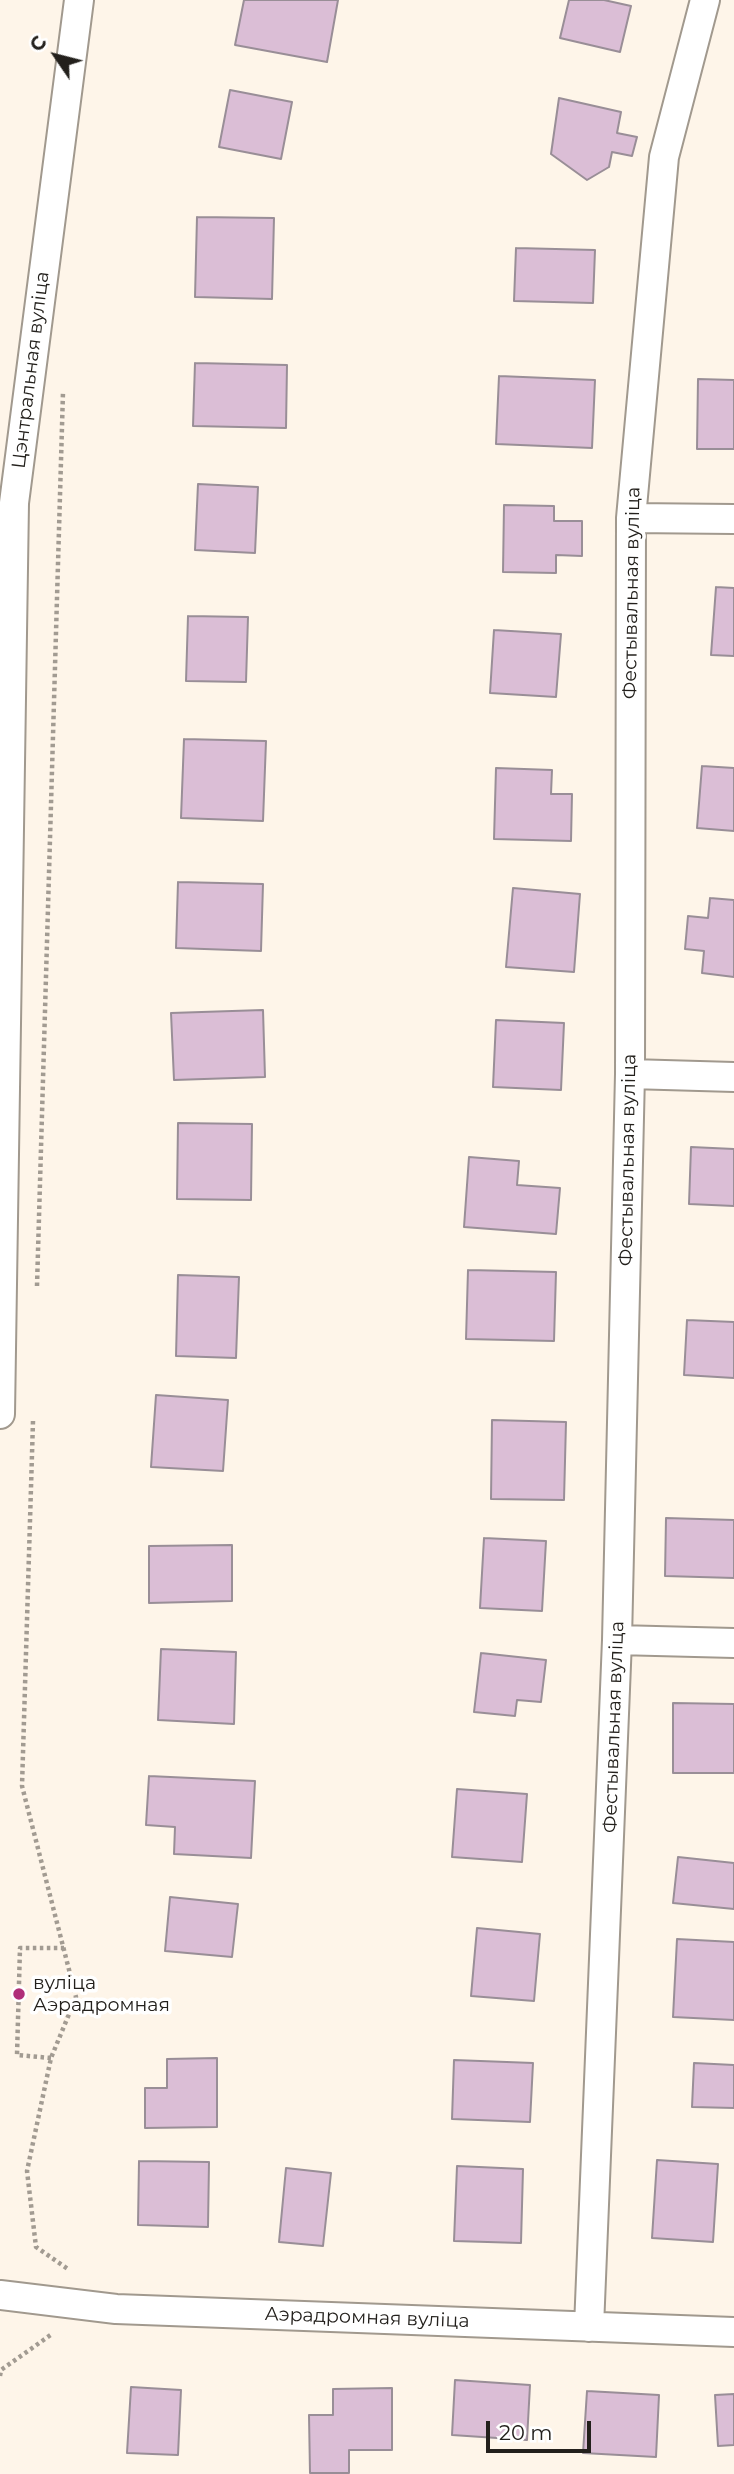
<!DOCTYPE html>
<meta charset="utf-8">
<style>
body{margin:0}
#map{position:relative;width:734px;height:2474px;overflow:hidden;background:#fef5e9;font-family:Montserrat,sans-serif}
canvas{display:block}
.north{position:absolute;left:21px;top:21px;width:70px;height:70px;-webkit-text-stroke:5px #fff;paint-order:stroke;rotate:305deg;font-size:19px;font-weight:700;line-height:28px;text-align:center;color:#23201c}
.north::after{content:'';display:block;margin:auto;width:24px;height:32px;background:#23201c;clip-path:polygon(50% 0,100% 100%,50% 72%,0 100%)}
.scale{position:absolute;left:486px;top:2421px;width:105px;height:32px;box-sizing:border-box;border:4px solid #23201c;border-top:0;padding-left:9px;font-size:21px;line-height:24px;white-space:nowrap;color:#23201c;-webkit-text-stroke:5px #fff;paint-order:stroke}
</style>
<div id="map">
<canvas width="734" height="2474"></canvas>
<div class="north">С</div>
<div class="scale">20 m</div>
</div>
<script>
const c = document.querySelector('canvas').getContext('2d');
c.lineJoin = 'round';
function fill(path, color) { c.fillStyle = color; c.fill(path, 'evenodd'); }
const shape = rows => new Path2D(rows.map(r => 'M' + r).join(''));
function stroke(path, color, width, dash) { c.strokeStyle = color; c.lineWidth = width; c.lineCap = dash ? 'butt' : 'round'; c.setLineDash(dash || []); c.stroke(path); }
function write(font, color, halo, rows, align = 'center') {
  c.font = font + ' Montserrat,sans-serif'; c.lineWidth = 7; c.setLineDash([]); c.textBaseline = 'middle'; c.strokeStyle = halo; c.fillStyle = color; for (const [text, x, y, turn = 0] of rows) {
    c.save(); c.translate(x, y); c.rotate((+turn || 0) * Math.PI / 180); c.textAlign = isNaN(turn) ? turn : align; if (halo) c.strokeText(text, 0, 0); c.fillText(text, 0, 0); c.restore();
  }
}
const building = shape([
 [244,0,338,0,327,62,235,45,244,0],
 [569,0,604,0,631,6,620,52,560,38,569,0],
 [230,90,292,102,281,159,219,147,230,90],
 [559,98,621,112,617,133,637,137,632,156,612,152,609,167,587,180,551,154,559,98],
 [197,217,274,218,272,299,195,297,197,217],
 [516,248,595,250,593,303,514,301,516,248],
 [195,363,287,365,286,428,193,426,195,363],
 [499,376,595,380,592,448,496,444,499,376],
 [698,379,734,380,734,449,697,449,698,379],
 [198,484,258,487,255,553,195,550,198,484],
 [504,505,554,506,554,521,582,521,582,556,556,555,556,573,503,572,504,505],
 [716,587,734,588,734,656,711,655,716,587],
 [188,616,248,617,246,682,186,681,188,616],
 [494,630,561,634,556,697,490,693,494,630],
 [184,739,266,741,263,821,181,818,184,739],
 [702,766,734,768,734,831,697,828,702,766],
 [496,768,552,770,551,794,572,794,571,841,494,839,496,768],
 [178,882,263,884,261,951,176,948,178,882],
 [513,888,580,894,574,972,506,967,513,888],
 [710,898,734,900,734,977,702,973,704,951,685,949,688,916,708,918,710,898],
 [263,1010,265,1077,174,1080,171,1013,263,1010],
 [496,1020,564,1023,561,1090,493,1087,496,1020],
 [178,1123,252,1124,251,1200,177,1199,178,1123],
 [691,1147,734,1149,734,1206,689,1204,691,1147],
 [469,1157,519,1161,517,1185,560,1188,556,1234,464,1227,469,1157],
 [468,1270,556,1272,554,1341,466,1339,468,1270],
 [178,1275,239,1277,236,1358,176,1356,178,1275],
 [687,1320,734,1322,734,1378,684,1375,687,1320],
 [156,1395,228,1400,223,1471,151,1467,156,1395],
 [492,1420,566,1422,564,1500,491,1499,492,1420],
 [666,1518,734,1520,734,1578,665,1576,666,1518],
 [484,1538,546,1541,542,1611,480,1608,484,1538],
 [232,1545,232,1601,149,1603,149,1546,232,1545],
 [161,1649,236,1652,234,1724,158,1720,161,1649],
 [481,1653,546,1660,541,1702,517,1700,515,1716,474,1712,481,1653],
 [673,1703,734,1704,734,1773,673,1773,673,1703],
 [149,1776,255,1781,251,1858,174,1854,175,1827,146,1825,149,1776],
 [457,1789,527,1794,522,1862,452,1857,457,1789],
 [678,1857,734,1863,734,1909,673,1903,678,1857],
 [170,1897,238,1904,232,1957,165,1951,170,1897],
 [477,1928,540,1934,534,2001,471,1996,477,1928],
 [677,1939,734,1942,734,2020,673,2017,677,1939],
 [217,2058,217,2127,145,2128,145,2088,167,2088,167,2059,217,2058],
 [454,2060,533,2063,530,2122,452,2119,454,2060],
 [694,2063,734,2065,734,2108,692,2107,694,2063],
 [657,2160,718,2164,713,2242,652,2238,657,2160],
 [139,2161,209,2162,208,2227,138,2225,139,2161],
 [457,2166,523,2169,521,2243,454,2241,457,2166],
 [286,2168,331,2173,323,2246,279,2242,286,2168],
 [455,2380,530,2385,527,2440,452,2435,455,2380],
 [131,2387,181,2390,178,2455,127,2453,131,2387],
 [392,2388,392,2450,349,2450,349,2473,310,2473,309,2415,333,2415,333,2389,392,2388],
 [587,2391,659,2395,656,2457,583,2453,587,2391],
 [734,2394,734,2445,718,2446,715,2395,734,2394]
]);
fill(building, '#dbbed6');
stroke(building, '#998e97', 2);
const street = shape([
 [631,518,734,519],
 [630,1074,734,1077],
 [0,1414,14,503,79,0],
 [617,1640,734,1643],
 [0,2295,116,2309,734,2332],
 [589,2327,617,1640,630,1074,631,518,664,157,705,0]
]);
stroke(street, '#a1998e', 32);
stroke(shape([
 [37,1286,63,392],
 [33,1421,22,1786,76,1997,51,2058,27,2171,36,2247,68,2269],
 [51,2058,17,2055,20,1948,64,1948],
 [0,2376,1,2370,52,2334]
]), '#a29b92', 4.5, [3.5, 3.5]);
stroke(street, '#fff', 28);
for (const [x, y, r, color] of [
 [19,1994,7,"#b02e79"]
]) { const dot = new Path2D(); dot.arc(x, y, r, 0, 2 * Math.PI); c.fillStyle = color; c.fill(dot); stroke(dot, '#fff', 2.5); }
write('19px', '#23201c', '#fff', [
 ["Цэнтральная вуліца",31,370,-83],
 ["Фестывальная вуліца",632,593,-89],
 ["Фестывальная вуліца",628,1160,-89],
 ["Фестывальная вуліца",614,1727,-88],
 ["Аэрадромная вуліца",367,2318,2]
]);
write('19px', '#23201c', '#fff', [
 ["вуліца",33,1983],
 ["Аэрадромная",33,2005]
], 'left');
</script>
